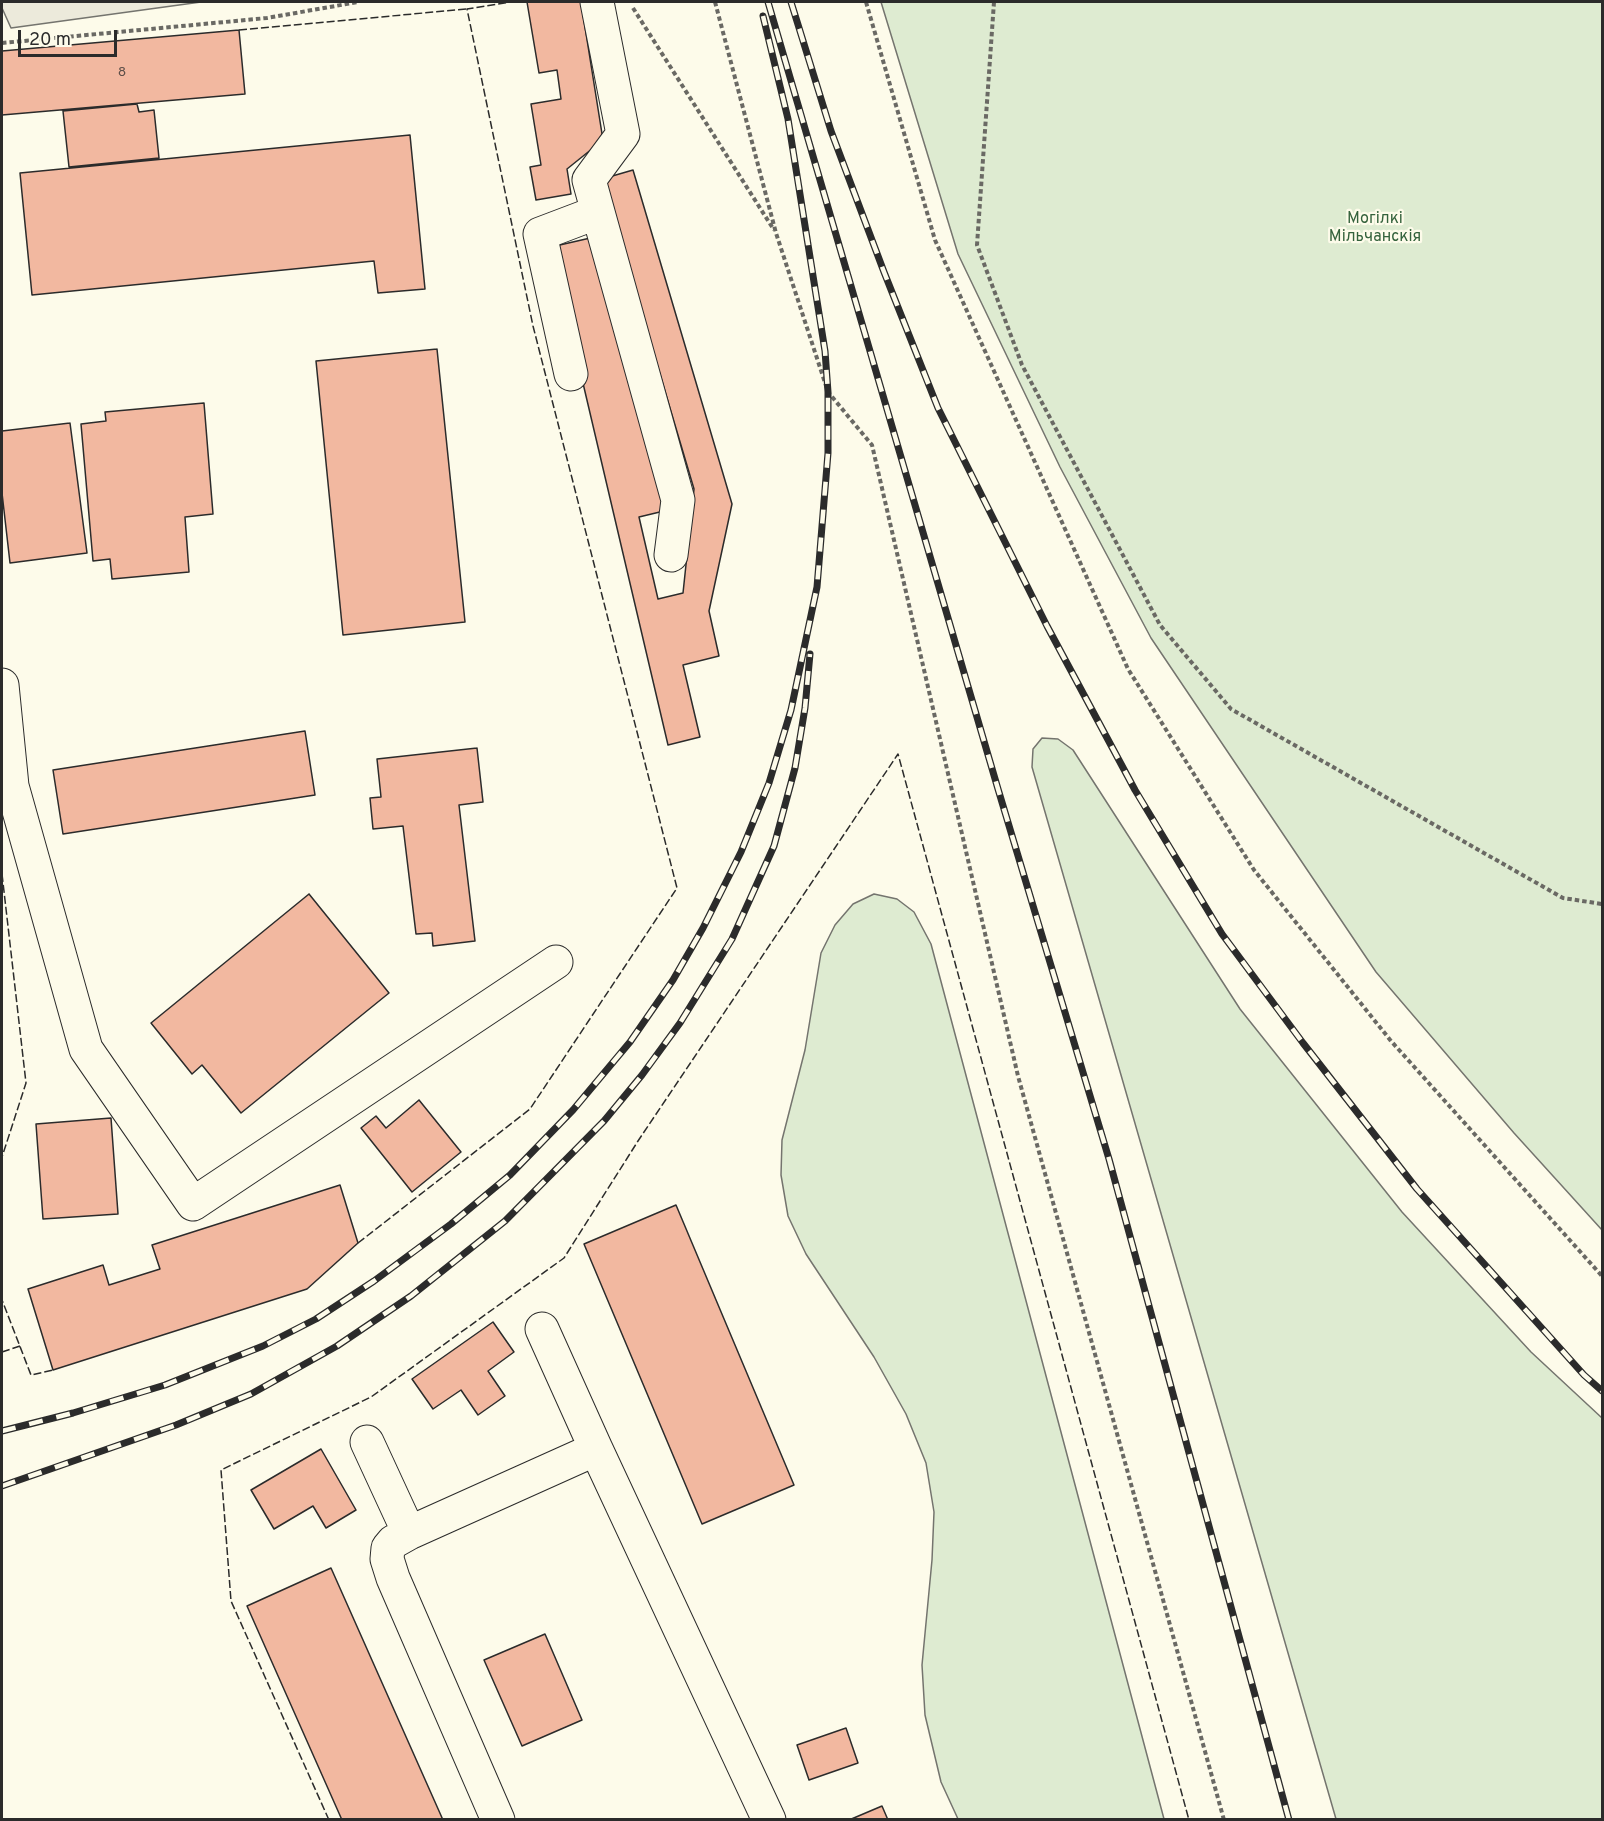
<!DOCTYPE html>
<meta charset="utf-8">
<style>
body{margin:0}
#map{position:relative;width:1604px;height:1821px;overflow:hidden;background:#fdfbea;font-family:Overpass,sans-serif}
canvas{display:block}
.frame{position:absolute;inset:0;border:3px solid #2b2b2b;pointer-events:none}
.scale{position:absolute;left:18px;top:30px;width:99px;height:27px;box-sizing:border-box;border:3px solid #2b2b2b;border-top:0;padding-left:8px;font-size:18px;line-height:21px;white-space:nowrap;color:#2b2b2b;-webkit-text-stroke:4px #fdfbea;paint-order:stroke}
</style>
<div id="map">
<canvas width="1604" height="1821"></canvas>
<div class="frame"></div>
<div class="scale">20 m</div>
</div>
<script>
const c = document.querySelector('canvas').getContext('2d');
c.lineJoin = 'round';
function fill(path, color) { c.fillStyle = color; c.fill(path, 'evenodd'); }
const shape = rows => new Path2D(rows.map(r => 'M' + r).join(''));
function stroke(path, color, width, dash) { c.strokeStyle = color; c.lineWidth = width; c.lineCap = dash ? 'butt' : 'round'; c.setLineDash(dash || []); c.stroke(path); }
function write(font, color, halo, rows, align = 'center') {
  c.font = font + ' Overpass,sans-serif'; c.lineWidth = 4.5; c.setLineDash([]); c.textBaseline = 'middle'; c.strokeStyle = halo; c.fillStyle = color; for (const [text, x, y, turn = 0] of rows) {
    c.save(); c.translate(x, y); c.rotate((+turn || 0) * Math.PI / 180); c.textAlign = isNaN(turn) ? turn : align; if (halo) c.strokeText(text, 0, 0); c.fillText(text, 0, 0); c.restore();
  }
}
const green = shape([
 [881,2,1602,2,1602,1230,1514,1133,1376,972,1151,638,1060,467,958,254,881,2],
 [1042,738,1058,739,1073,750,1240,1009,1402,1212,1531,1352,1602,1418,1602,1819,1336,1819,1032,767,1033,749,1042,738],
 [874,894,897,899,914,912,931,944,1164,1819,958,1819,941,1782,925,1715,922,1665,932,1560,934,1512,926,1463,906,1414,874,1357,806,1254,788,1216,781,1175,782,1140,805,1050,821,953,835,925,853,904,874,894]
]);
fill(green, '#deebd1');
stroke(green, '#74746e', 1.5);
const parking = shape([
 [2,2,201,2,11,28,2,8,2,2]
]);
fill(parking, '#eceadb');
stroke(parking, '#74746e', 1.5);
const building = shape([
 [527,2,581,2,603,140,567,169,571,194,536,200,530,167,541,165,531,104,561,99,557,70,539,73,527,2],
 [239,30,245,94,2,115,2,51,239,30],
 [137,104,139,112,154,110,159,158,69,167,63,111,137,104],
 [410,135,425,289,378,293,374,261,32,295,20,173,410,135],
 [633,170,732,504,709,611,719,656,683,665,700,737,668,745,551,247,599,236,664,511,639,517,658,599,683,593,694,489,602,179,633,170],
 [437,349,465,622,343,635,316,361,437,349],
 [204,403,213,514,185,517,189,572,112,579,110,559,93,561,81,424,106,421,105,412,204,403],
 [70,423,87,553,10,563,2,493,2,431,70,423],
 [305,731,315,795,63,834,53,770,305,731],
 [477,748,483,802,459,805,475,941,433,946,432,933,416,934,403,826,373,829,370,798,381,797,377,759,477,748],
 [309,894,389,993,241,1113,202,1065,192,1074,151,1023,309,894],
 [419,1100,461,1152,412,1192,361,1128,376,1116,386,1128,419,1100],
 [111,1118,118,1214,43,1219,36,1124,111,1118],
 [340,1185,358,1243,307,1289,53,1370,28,1289,103,1265,109,1285,160,1269,152,1245,340,1185],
 [676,1205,794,1485,702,1524,584,1244,676,1205],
 [493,1322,514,1352,488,1371,505,1396,478,1415,461,1390,433,1409,412,1379,493,1322],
 [321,1449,356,1510,326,1528,313,1506,274,1529,251,1490,321,1449],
 [331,1568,443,1820,342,1820,247,1606,331,1568],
 [545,1634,582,1720,522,1746,484,1660,545,1634],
 [846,1728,858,1763,809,1780,797,1745,846,1728],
 [882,1806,888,1820,849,1820,882,1806]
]);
fill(building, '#f2b8a0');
stroke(building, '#2b2b2b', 1.5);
const minor = shape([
 [597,2,623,134,589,180,678,500,671,555],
 [571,374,540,234,598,212],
 [2,685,12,786,86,1049,193,1204,556,962],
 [542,1329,596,1449],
 [367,1442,409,1533],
 [498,1820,393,1578,387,1559,388,1548,393,1542,409,1533,596,1449,769,1820]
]);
stroke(minor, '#2b2b2b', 35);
stroke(shape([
 [715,2,776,233,828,392,872,445,1018,1076,1224,1820],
 [866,2,935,240,1128,669,1254,870,1391,1041,1602,1276],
 [994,2,977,245,1022,365,1160,625,1231,709,1563,898,1602,904],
 [633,8,774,230],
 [2,43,267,18,358,2]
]), '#6a6964', 4, [4.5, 3]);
stroke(minor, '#fdfbea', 33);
const rail = shape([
 [768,2,998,789,1109,1159,1289,1820],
 [791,2,831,131,884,272,938,408,1047,626,1135,790,1222,934,1303,1043,1417,1189,1584,1375,1602,1391],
 [2,1431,73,1413,165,1385,263,1346,316,1319,374,1281,451,1224,510,1175,573,1110,630,1042,673,980,703,928,741,852,769,783,791,710,817,587,828,453,828,392,825,351,788,119,763,16],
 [2,1486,176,1425,251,1394,337,1346,411,1296,505,1221,604,1121,642,1075,680,1023,732,939,774,846,795,768,805,708,810,654]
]);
stroke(rail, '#2b2b2b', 7);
stroke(rail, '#fdfbea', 4.5, [14]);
stroke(shape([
 [239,30,467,9],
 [2,874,26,1083,2,1157],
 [358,1243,530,1109,677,888,533,326,467,9,510,2],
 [2,1295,2,1300,31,1375,53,1370],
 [2,1352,20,1346],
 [329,1820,231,1601,221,1470,371,1397,564,1258,638,1141,898,754,1189,1820]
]), '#2b2b2b', 1.5, [8, 3]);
write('14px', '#5d4e48', null, [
 ["8",122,73]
]);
write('16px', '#34623c', '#fdfbea', [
 ["Могілкі",1375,220],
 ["Мільчанскія",1375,238]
]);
</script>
